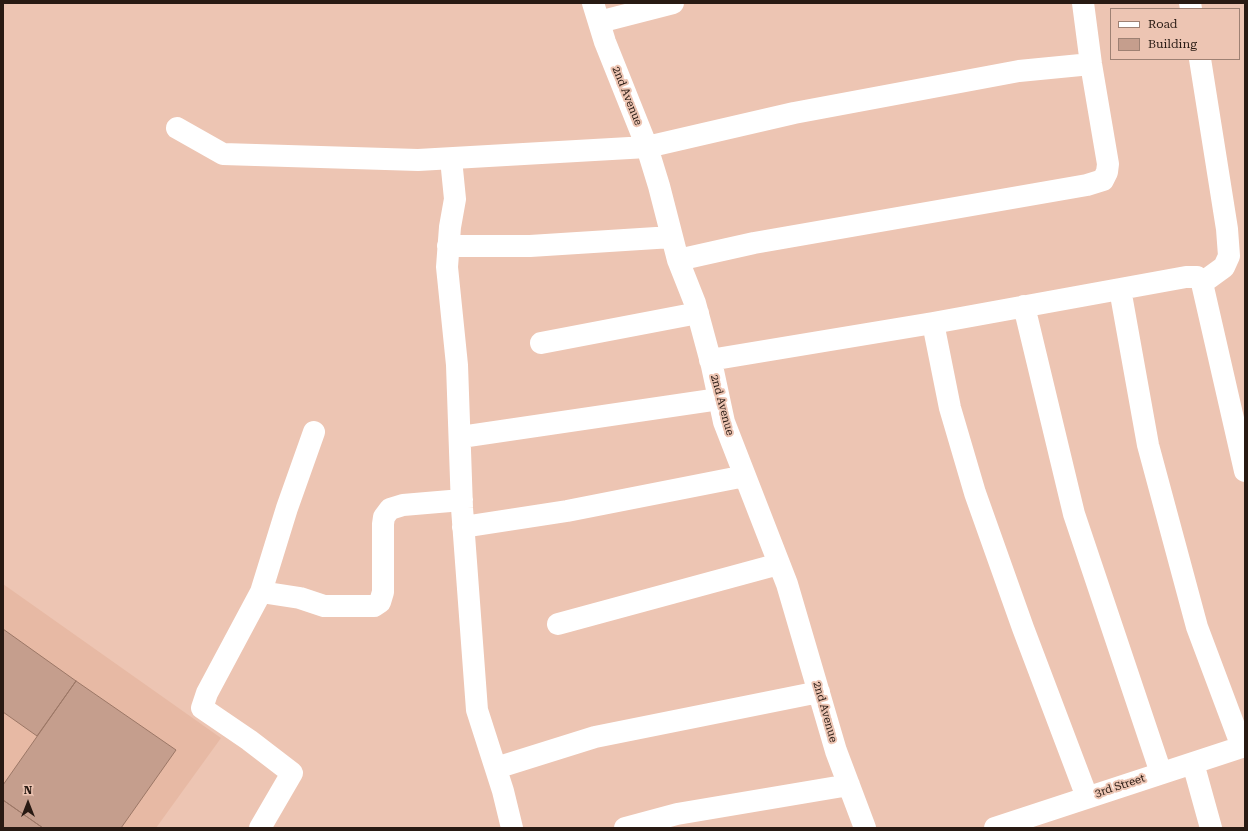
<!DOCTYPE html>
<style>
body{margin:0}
#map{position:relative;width:1248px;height:831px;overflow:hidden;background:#edc5b3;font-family:"Roboto Serif",serif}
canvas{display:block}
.frame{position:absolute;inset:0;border:4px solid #281a13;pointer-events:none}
.legend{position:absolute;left:1110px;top:8px;width:130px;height:52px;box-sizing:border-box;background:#edc5b3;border:1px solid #9e8173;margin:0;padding:5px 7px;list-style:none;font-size:12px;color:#281a13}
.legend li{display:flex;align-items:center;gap:8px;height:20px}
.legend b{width:20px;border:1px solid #9e8173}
.north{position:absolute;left:8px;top:783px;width:40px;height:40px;-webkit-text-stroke:3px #edc5b3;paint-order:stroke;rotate:0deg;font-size:11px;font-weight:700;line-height:16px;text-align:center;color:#281a13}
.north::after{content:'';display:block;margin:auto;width:14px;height:18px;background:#281a13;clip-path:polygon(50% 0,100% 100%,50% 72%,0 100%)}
</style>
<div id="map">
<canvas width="1248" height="831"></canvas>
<div class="frame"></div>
<ul class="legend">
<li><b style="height:5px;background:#fff"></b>Road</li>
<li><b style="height:11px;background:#c59e8d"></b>Building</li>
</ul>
<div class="north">N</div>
</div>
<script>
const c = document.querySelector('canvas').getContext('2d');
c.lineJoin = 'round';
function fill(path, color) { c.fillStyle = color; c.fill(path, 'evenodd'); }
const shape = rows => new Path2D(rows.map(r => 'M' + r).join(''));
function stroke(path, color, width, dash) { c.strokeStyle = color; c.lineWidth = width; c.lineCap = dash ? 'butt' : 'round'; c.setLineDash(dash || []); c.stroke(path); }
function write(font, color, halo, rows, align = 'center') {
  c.font = font + ' "Roboto Serif",serif'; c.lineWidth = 4; c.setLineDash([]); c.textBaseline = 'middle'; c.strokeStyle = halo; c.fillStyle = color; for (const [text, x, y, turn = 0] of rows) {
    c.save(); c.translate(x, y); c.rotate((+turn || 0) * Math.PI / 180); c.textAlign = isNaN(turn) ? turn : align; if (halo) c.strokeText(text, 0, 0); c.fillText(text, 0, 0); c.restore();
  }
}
fill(shape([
 [3,584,221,738,156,828,3,828]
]), '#e7b9a4');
const building = shape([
 [3,629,76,681,37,736,3,712,3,629],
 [76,681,176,750,121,828,43,828,3,800,3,785,76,681],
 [3,800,43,828,3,828,3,800]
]);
fill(building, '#c59e8d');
stroke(building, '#9c7766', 1);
stroke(shape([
 [593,3,605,42,647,147,659,186,678,260,695,303,712,366,724,422,787,584,836,751,865,828],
 [1190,3,1191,9],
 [599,22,673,3],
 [1200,59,1227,229,1229,256,1224,267,1202,283],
 [177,128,223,154,418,160,647,147,794,113,1019,71,1091,64],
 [451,159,455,199,450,227,447,267,457,365,462,508,477,710,503,791,512,828],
 [448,246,530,246,672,237],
 [678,260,754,243,1087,185,1103,180,1107,172,1108,164,1091,64,1083,3],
 [1120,289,1148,445,1197,627,1242,747],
 [1024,306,1074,514,1161,773],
 [933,323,950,408,975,493,1023,628,1087,797],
 [541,343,698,313],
 [710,360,933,323,1186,277,1197,277,1202,283,1245,471],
 [461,437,719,399],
 [463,527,567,511,745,476],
 [261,592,300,598,324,606,374,606,380,602,383,592,383,524,384,517,390,509,403,505,462,500],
 [558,624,779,564],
 [1193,763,1211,828],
 [496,768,595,737,819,692],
 [260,828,292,773,249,740,202,708,207,693,261,592,287,508,314,432],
 [625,828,677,814,849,785],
 [995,828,1245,746]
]), '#fff', 22);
write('11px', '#281a13', '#edc5b3', [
 ["2nd Avenue",627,96,68],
 ["2nd Avenue",722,405,75],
 ["2nd Avenue",825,712,74],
 ["3rd Street",1120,786,-18]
]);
</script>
